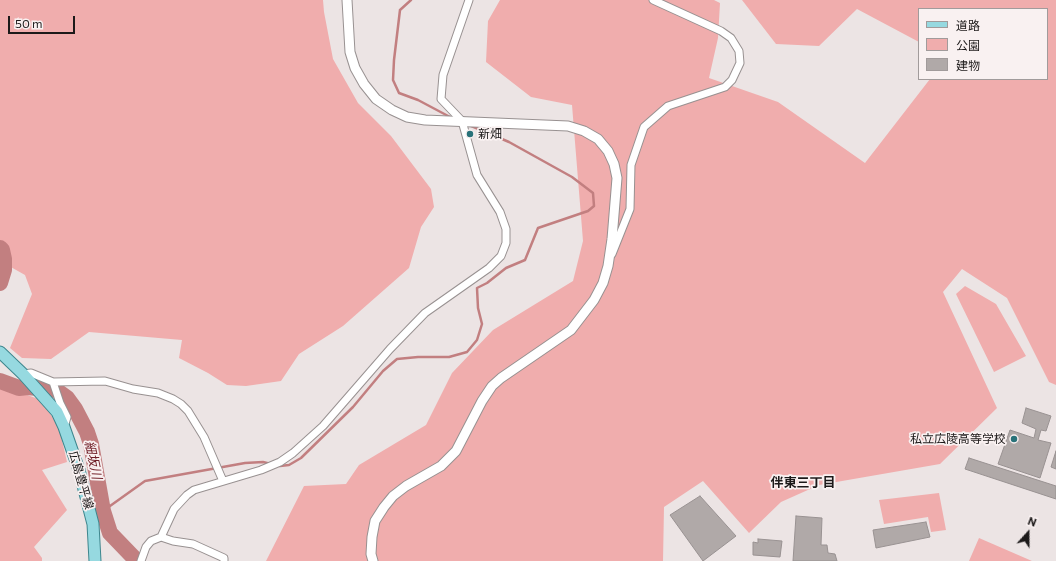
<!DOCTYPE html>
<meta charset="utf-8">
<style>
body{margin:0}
#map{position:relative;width:1056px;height:561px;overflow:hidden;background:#ece4e4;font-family:Commissioner,"Noto Sans JP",sans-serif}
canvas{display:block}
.legend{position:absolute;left:918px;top:8px;width:130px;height:72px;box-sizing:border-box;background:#f9f1f1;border:1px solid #a19b9b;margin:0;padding:5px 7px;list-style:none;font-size:12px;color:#1c1919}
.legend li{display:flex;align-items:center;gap:8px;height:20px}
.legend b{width:20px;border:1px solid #a19b9b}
.north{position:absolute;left:1008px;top:513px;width:40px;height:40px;-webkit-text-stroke:3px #f9f1f1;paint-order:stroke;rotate:21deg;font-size:11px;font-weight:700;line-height:16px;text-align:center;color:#1c1919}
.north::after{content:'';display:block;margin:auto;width:14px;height:18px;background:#1c1919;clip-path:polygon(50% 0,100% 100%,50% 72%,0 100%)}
.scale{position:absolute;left:8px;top:16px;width:67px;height:18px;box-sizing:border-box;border:2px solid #1c1919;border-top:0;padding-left:5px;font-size:12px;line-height:14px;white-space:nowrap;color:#1c1919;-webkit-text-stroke:3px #f9f1f1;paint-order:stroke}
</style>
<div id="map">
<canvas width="1056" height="561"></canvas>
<ul class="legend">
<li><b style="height:5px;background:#96d9e0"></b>道路</li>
<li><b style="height:11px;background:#f0adad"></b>公園</li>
<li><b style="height:11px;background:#b0a9a8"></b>建物</li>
</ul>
<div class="north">N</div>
<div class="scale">50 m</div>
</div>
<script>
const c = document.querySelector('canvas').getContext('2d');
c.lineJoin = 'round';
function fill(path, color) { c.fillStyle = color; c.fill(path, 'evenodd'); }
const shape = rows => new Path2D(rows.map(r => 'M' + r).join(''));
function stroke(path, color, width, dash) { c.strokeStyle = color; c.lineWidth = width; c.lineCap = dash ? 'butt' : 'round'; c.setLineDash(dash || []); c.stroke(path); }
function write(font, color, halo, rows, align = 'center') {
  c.font = font + ' Commissioner,"Noto Sans JP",sans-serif'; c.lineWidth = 3.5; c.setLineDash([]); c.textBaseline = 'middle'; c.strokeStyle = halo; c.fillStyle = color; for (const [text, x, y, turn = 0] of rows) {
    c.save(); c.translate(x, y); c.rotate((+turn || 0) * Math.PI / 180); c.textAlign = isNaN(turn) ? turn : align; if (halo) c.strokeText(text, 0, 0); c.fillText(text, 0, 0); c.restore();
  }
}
fill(shape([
 [0,0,323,0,324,12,333,59,358,103,391,136,431,189,434,207,421,227,409,268,343,326,299,354,281,381,246,386,227,385,208,373,179,358,182,340,89,332,51,359,22,358,10,348,32,294,25,275,0,261],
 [500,0,714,0,720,3,718,38,709,78,778,102,865,163,930,79,1047,79,1047,9,919,9,919,42,857,9,819,46,776,44,742,0,1056,0,1056,385,1049,382,1007,298,962,269,943,292,997,408,940,464,819,485,781,502,749,533,703,481,664,507,663,561,266,561,304,486,346,484,359,465,426,425,452,373,493,330,573,281,583,241,572,105,531,97,486,62,488,21],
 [965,286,996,304,1026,356,994,372,956,294],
 [0,385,41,400,59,427,67,462,42,470,67,510,34,547,42,558,42,561,0,561],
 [939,493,946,530,931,532,928,517,884,524,879,500],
 [979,538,1032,561,969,561]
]), '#f0adad');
stroke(shape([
 [411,0,400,10,394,60,393,80,399,93,418,100,450,117],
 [276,465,280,466,289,465,301,458,353,407,383,371,397,359,418,357,449,357,467,352,477,340,482,324,478,308,477,288,487,283,506,268,525,260,538,228,588,211,594,206,593,193,572,177,509,142,469,125],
 [103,511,145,481,245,463,263,462,271,464]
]), '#c27f80', 2.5);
stroke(shape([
 [0,248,2,250,4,259,4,270,0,283],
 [0,381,19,388,28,387,56,390,67,398,75,409,87,432,91,444,103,511,110,533,137,561]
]), '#c27f80', 16);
const building = shape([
 [1026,408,1051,416,1046,431,1041,430,1038,440,1051,443,1040,478,998,464,1010,430,1034,438,1036,429,1022,423,1026,408],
 [1056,451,1056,469,1051,467,1056,451],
 [969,458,1056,486,1056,499,965,469,969,458],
 [700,496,736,536,703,561,670,515,700,496],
 [796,516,822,518,821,545,827,545,828,553,835,554,837,561,793,561,796,516],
 [926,522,930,537,876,548,873,530,926,522],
 [758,539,782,541,780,557,753,555,753,542,758,543,758,539]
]);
fill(building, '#b0a9a8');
stroke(building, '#999292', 1);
const minor = shape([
 [612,254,630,209,631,165,644,127,668,106,725,87,732,80,740,63,739,51,731,38,721,31,653,0],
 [23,374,31,373,53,382,60,403,67,417,64,427],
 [53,382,105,381,133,389,158,393,173,399,181,404,188,411,204,437,223,481],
 [161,537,174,509,187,495,194,490,261,470,280,462,293,453,323,426,390,349,425,313,489,268,501,256,506,243,506,229,500,212,477,175,462,121,441,99,443,75,469,0],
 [141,561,146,547,151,541,161,537,173,541,193,544,224,558,224,561]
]);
const tertiary = shape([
 [347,0,350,52,355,68,364,84,376,99,392,110,407,117,425,120,568,126,584,131,598,139,608,151,614,164,617,178,612,239,608,266,603,283,594,300,571,330,501,378,492,386,482,401,456,451,441,466,406,486,393,496,384,507,375,521,372,537,371,554,373,561]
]);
const primary = shape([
 [0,352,23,374,57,412,64,427,79,470,93,524,95,561]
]);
stroke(minor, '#989191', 9);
stroke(tertiary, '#989191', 11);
stroke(primary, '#3e868d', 13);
stroke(minor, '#fff', 7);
stroke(tertiary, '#fff', 9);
stroke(primary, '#96d9e0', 11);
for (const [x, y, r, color] of [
 [470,134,4,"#287279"],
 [1014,439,4,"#287279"]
]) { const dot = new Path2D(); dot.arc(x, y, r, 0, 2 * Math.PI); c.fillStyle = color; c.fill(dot); stroke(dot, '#f9f1f1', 1.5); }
write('12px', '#1c1919', '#f9f1f1', [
 ["新畑",478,134],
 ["私立広陵高等学校",1006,439,"right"]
], 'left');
write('12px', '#1c1919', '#f9f1f1', [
 ["広島豊平線",81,480,74]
]);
write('italic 13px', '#6f1e27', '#f9f1f1', [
 ["細坂川",93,460,78]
]);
write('bold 13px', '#1c1919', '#f9f1f1', [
 ["伴東三丁目",803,483]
]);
</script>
